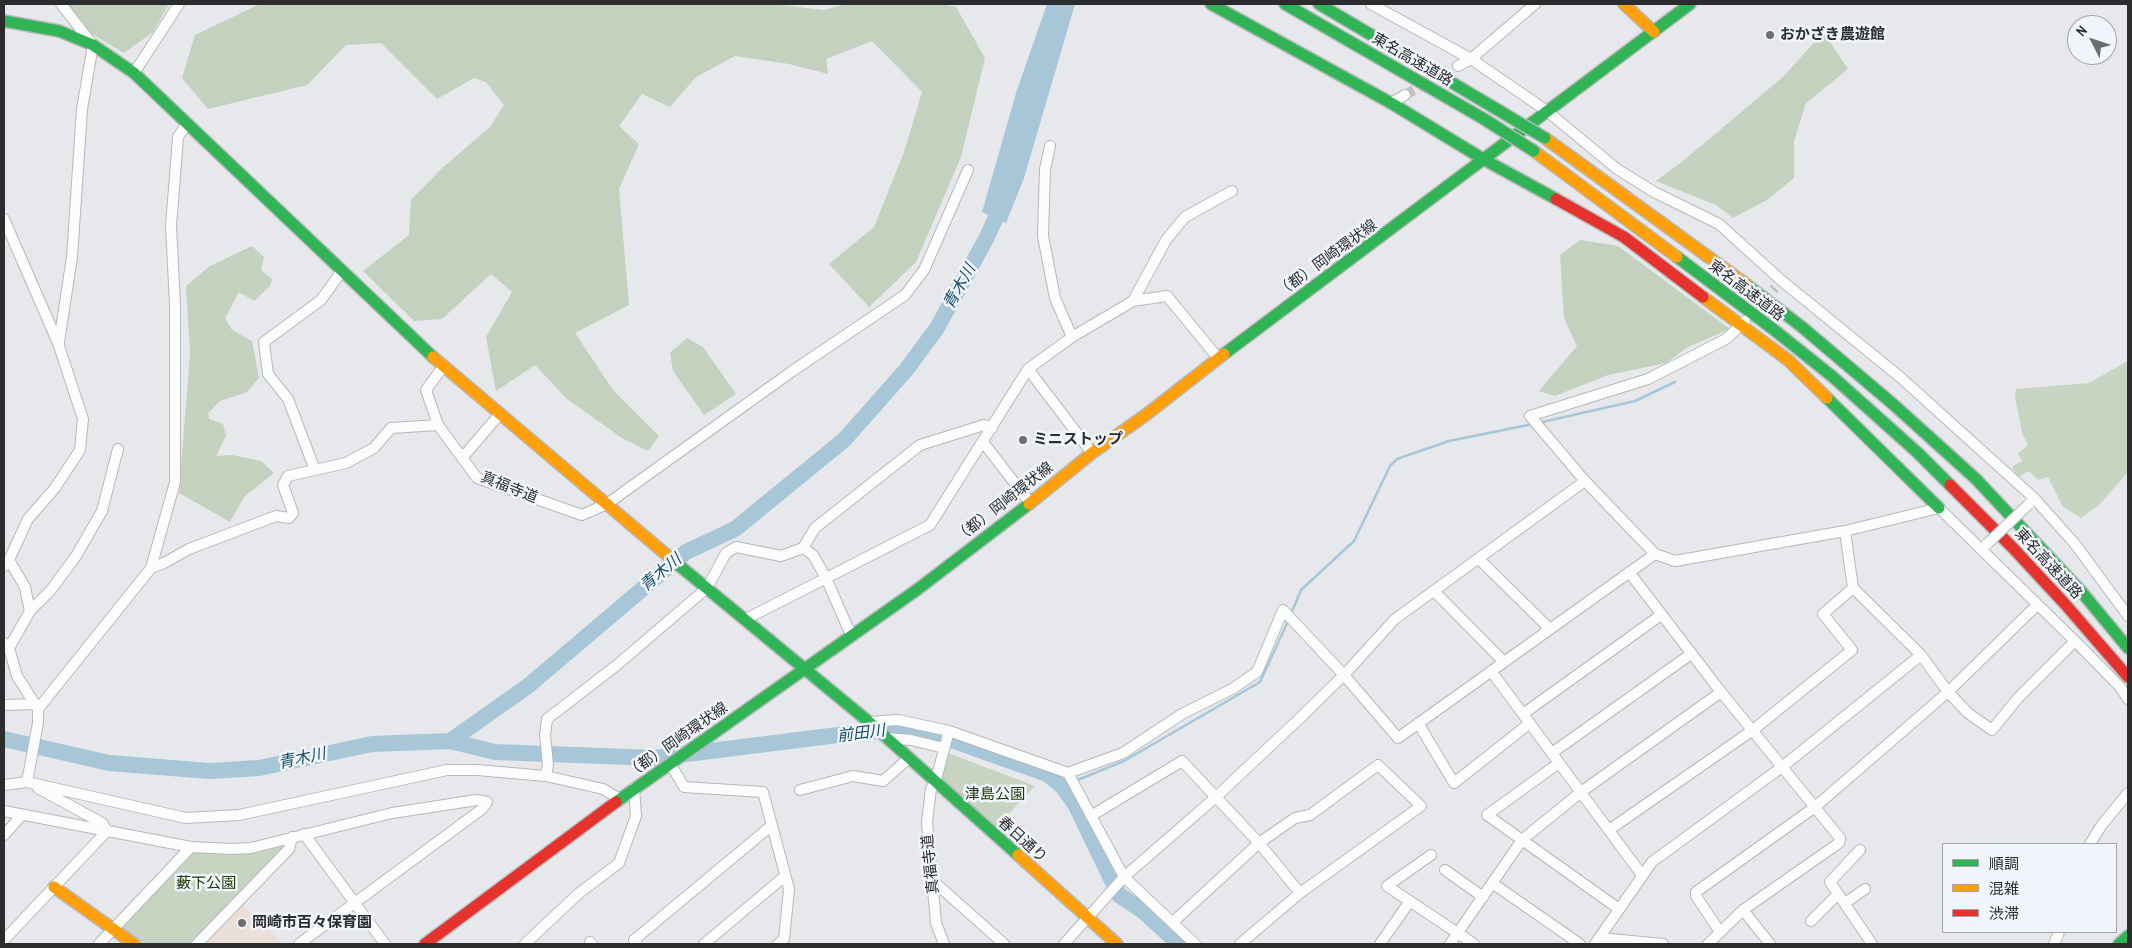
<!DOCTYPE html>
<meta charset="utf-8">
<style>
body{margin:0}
#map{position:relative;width:2132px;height:948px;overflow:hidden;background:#e6e8eb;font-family:"Archivo Narrow","Noto Sans JP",sans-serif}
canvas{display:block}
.frame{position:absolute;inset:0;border:5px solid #2b2c2e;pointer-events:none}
.legend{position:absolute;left:1942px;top:843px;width:175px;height:90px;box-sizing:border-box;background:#f1f4fa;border:1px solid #a2a4a8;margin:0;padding:6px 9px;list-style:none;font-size:15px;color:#2b2c2e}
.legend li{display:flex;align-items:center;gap:10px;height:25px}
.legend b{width:25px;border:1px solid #a2a4a8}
.north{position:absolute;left:2067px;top:15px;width:50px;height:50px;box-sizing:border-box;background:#f1f4fa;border:1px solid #a2a4a8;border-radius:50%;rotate:311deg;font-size:14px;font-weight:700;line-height:20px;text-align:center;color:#2b2c2e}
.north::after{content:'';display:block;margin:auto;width:18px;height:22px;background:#6c6e70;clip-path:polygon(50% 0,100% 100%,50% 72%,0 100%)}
</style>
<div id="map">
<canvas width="2132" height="948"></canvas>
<div class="frame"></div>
<ul class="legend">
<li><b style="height:6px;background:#30b455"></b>順調</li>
<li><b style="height:6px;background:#ff9f0a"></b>混雑</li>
<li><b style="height:6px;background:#e5322d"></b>渋滞</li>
</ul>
<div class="north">N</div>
</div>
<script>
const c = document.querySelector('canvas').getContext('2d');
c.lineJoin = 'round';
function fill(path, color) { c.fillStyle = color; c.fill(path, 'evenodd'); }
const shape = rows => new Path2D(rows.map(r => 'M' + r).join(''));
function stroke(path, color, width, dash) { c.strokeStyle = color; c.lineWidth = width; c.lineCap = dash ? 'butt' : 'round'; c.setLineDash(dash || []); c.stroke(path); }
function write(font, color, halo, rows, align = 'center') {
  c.font = font + ' "Archivo Narrow","Noto Sans JP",sans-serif'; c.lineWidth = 5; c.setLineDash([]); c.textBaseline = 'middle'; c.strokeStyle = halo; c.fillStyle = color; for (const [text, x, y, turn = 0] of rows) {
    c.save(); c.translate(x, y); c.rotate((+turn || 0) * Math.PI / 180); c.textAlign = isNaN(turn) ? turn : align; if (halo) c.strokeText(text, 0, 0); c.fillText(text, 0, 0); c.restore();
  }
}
fill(shape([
 [241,903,283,944,202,944]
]), '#eae0d9');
fill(shape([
 [2128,361,2128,472,2099,505,2081,518,2063,507,2048,477,2038,480,2029,471,2018,477,2012,467,2022,461,2018,453,2028,445,2022,433,2015,397,2016,389,2089,383],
 [948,753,1035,786,996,827,941,779],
 [283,843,285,847,193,944,142,944,124,931,123,926,195,851]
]), '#c7d4c1');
fill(shape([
 [68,4,169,4,153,32,124,53,90,33],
 [260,4,773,4,824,10,846,4,941,4,956,7,985,58,961,157,916,262,869,307,829,264,874,227,904,152,922,92,872,41,826,59,828,74,789,64,735,56,696,77,670,107,642,94,619,126,639,144,619,189,629,305,575,333,613,390,659,436,648,451,622,438,567,399,535,365,496,391,486,337,512,292,491,274,442,319,414,321,363,271,409,235,411,200,441,169,490,127,504,105,486,82,474,78,437,99,381,43,346,45,307,85,208,109,182,78,195,35],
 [1823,32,1848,69,1806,103,1794,141,1794,178,1767,200,1733,218,1716,205,1656,181,1683,161,1784,76],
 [1580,240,1618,246,1730,329,1688,347,1666,363,1608,375,1555,396,1539,391,1577,346,1564,318,1560,255],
 [252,246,264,257,261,270,272,279,270,286,254,301,239,292,225,318,232,330,252,341,259,378,247,392,220,401,208,413,209,419,223,424,226,436,216,456,232,455,261,461,274,473,244,497,230,522,179,493,190,353,186,286,210,266],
 [687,338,703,347,736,394,704,415,673,371,670,353]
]), '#c3d1be');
fill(shape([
 [1047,4,1075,4,1024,178,1006,223,982,212,1016,93]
]), '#a7c6d7');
stroke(shape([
 [1538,423,1635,401,1675,382],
 [1291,614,1301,590,1354,541,1390,466,1397,459,1449,441,1533,424],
 [1075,781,1124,761,1260,682,1289,619],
 [1062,786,1070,783]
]), '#a7c6d7', 2.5);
stroke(shape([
 [4,739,109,763,209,771,259,768,372,744,450,741,528,686,686,552,735,529,844,440,906,370,937,328,986,239,1005,198],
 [450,741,495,752,655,758,862,732,901,730,954,741,1047,774,1062,786,1075,804,1119,895,1143,911,1179,944]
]), '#a7c6d7', 16);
stroke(shape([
 [1405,95,1426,83],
 [1763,301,1775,288]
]), '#c1c2c5', 10, [10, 5]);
const street = shape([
 [1371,4,1471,59,1547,111,1617,169,1654,192,1719,224,1782,281,1900,377,2034,498,2075,544,2128,616],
 [1458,66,1471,59,1535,4],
 [134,73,179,4],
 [1391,103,1405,95],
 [1050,146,1045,169,1043,236,1055,298,1072,337],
 [4,219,58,343,83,419,80,450,55,488,28,519,9,560,4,566],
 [1133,301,1167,296,1218,358],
 [1745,321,1726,339,1648,379,1530,416,1585,481,1655,554,1675,561,1845,531,1939,508,2080,646,2120,687,2128,699],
 [59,342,72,257,82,109,93,45,61,4],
 [443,367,426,390,438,425,477,478,582,515,607,504,791,372,905,295,924,270,968,170],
 [1028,369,1092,453],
 [983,442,1030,503],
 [462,458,499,415],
 [315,470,288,399,268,374,264,342,321,300,342,271],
 [803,548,815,528,920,445,984,425,992,428],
 [1479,559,1550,629],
 [151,568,164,563,189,549,276,516,289,518,293,513,283,485,288,476,346,463,374,448,391,428,438,425],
 [1629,572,1721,692,1840,838,1839,843,1743,910,1708,944],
 [1434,591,1504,662],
 [2037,605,1948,692,1968,713,1992,730,2018,698,2075,641],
 [30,611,51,590,76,556,102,511,118,449],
 [746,619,930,525,1028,369,1072,337,1133,301,1166,240,1185,217,1232,191],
 [4,643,9,648,17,676,38,709,38,723,27,782],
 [9,648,30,611,25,587,9,560],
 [1491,671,1642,875],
 [4,705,34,704],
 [38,709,151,568,175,482,175,305,171,226,178,137,187,123],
 [1523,714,1661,615],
 [869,722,898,720,949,731,1068,773,1123,753,1182,714,1232,689,1257,672,1283,610,1344,675,1398,738,1655,554],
 [1418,723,1454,783,1530,723],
 [886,738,911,740,944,748],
 [1552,753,1691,654],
 [670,763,684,787,763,792,789,889,784,939,778,944],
 [1559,763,1487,815,1619,909],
 [1068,773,1124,877,1195,944],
 [546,776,548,765,545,735,547,719,617,665,707,588,726,553,736,547,781,556,803,548,813,555,826,578,851,635],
 [4,785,27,782,186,818,239,815,447,770,477,770,546,776,603,789,620,799],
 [38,788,102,823,107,831],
 [800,790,853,776,883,781,909,758],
 [4,811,191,847,231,849,251,848,392,813,477,800,487,802,482,809,299,944],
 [1091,816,1182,761,1259,843,1300,893],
 [1609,830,1753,730,1852,650,1823,614,1853,588],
 [304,834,385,944],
 [4,835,22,815],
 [2090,844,2101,826,2128,793],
 [1860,850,1830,882,1872,944],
 [1431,855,1387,886,1474,944],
 [1445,870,1483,897],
 [932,880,1004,944],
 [1492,883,1580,944],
 [1845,903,1865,889],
 [1743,910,1770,944],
 [1811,921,1838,894],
 [1173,922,1259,843,1295,818,1310,815,1378,765,1421,806,1300,893,1240,944],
 [1720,932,1696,896,1696,892,1815,807,1948,692,1921,655,1853,588,1845,531],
 [1600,938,1663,944],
 [4,940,107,831],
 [590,942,592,944],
 [99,944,191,847],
 [197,944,289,849,292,837],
 [525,944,578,894,619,863,636,816,634,788],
 [637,944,634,940,771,826],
 [704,944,785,876],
 [944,944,936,923,927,822,931,789,935,783,949,731],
 [1064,944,1124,877,1216,797,1300,718,1344,675,1395,619,1585,481],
 [1380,944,1410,901],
 [1450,944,1522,840,1581,792,1721,692],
 [1595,944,1652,862,1782,767,1921,655],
 [2054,944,2059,932]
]);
const fast = shape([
 [1211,4,1391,103,1483,159,1556,199],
 [1285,4,1484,119],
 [1319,4,1493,107],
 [4,21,59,31,93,45,134,73,433,357],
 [1677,257,1773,329,1833,377,1918,453,1950,485],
 [1747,285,1802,327,1894,405,1976,479,2080,590,2128,648],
 [1224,354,1690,4],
 [1827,398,1939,508],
 [675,562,869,722,1018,855],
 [616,802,918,589,1029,504],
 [2119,944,2128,936]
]);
const slow = shape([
 [1624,4,1654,32],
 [1545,138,1747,285],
 [1534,151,1677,257],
 [1703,297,1788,360,1827,398],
 [433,357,675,562],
 [1029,504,1092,453,1147,414,1224,354],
 [1018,855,1117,944],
 [54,887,134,944]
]);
const jam = shape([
 [1556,199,1624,237,1703,297],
 [1950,485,2013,548,2065,604,2128,677],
 [425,944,616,802]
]);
stroke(street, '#b6b8ba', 12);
stroke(fast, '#b6b8ba', 14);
stroke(slow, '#b6b8ba', 14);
stroke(jam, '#b6b8ba', 14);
stroke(street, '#fbfcfc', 10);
stroke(fast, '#30b455', 11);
stroke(slow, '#ff9f0a', 11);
stroke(jam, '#e5322d', 11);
const streetBridge = shape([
 [1987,544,2029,504]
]);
const fastBridge = shape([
 [1493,107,1545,138],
 [1484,119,1534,151]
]);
stroke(streetBridge, '#b6b8ba', 12, []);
stroke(fastBridge, '#b6b8ba', 14, []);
stroke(streetBridge, '#fbfcfc', 10);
stroke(fastBridge, '#30b455', 11);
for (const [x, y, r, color] of [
 [1770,35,5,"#6c6e70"],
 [1023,440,5,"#6c6e70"],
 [242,923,5,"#6c6e70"]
]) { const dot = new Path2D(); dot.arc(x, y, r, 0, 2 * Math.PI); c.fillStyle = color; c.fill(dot); stroke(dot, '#f1f4fa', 2); }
write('bold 15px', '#2b2c2e', '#f1f4fa', [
 ["おかざき農遊館",1780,35],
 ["ミニストップ",1033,440],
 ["岡崎市百々保育園",252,923]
], 'left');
write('15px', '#2b2c2e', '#f1f4fa', [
 ["東名高速道路",1412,60,30],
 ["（都）岡崎環状線",1327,259,-36],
 ["東名高速道路",1746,291,37],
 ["真福寺道",509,488,22],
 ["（都）岡崎環状線",1004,503,-38],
 ["東名高速道路",2048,564,47],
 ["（都）岡崎環状線",677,741,-35],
 ["春日通り",1022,840,42],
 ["真福寺道",931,864,-96]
]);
write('15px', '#1d3a02', '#f1f4fa', [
 ["津島公園",995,795],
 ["藪下公園",206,884]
]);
write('italic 16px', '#154e66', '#f1f4fa', [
 ["青木川",960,287,-61],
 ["青木川",661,573,-40],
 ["前田川",861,734,-7],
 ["青木川",302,759,-12]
]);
</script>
